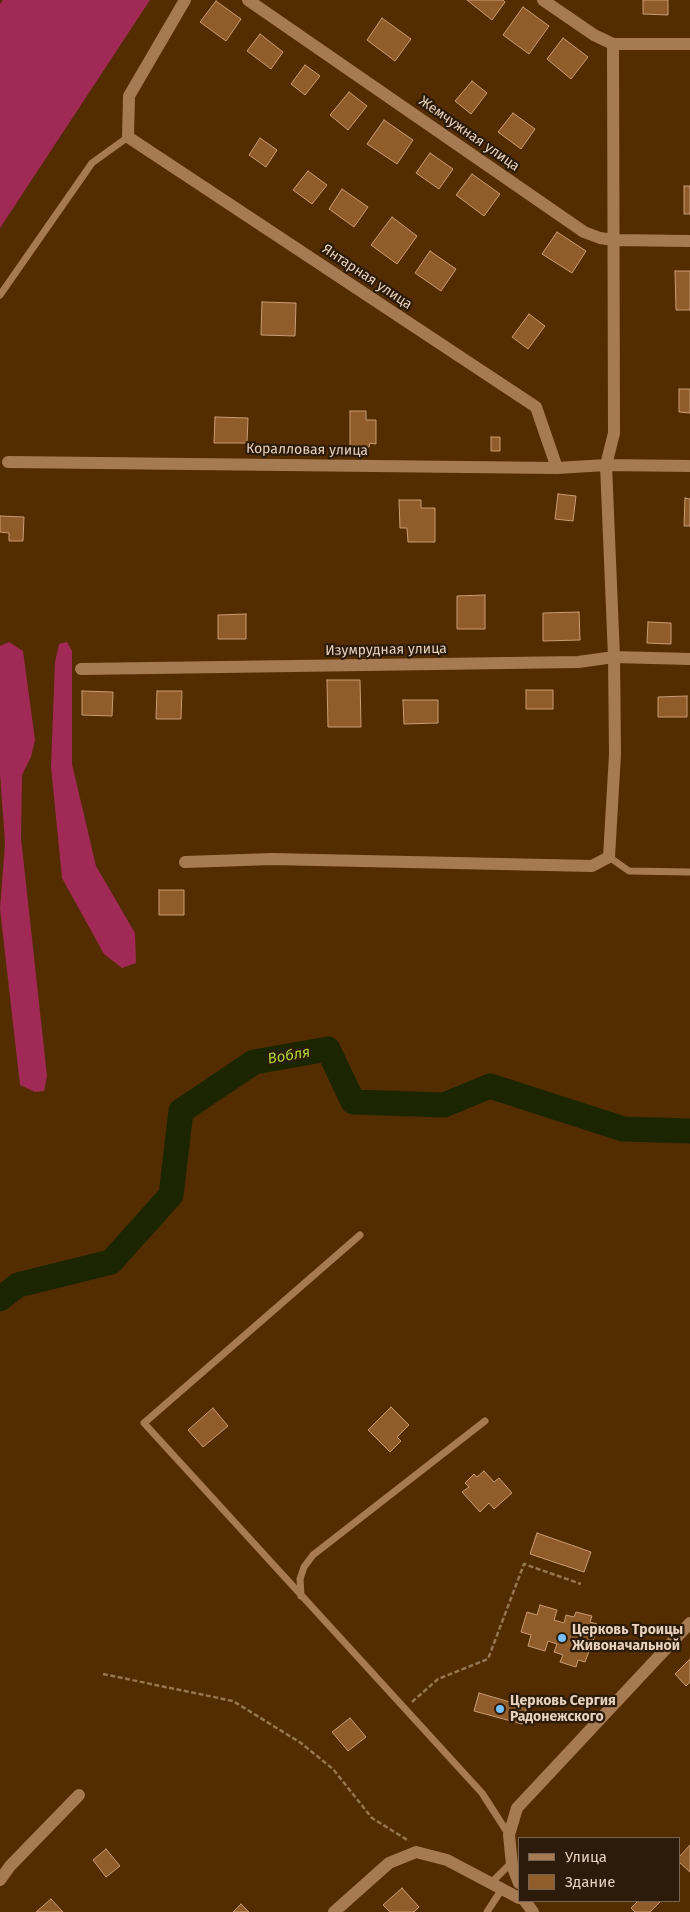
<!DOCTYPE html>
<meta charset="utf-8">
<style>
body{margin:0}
#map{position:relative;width:690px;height:1912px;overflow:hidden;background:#532d00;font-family:"Fira Sans",sans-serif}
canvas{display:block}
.legend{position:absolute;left:518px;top:1837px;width:162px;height:65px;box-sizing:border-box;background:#2c1b0a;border:1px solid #786452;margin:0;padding:6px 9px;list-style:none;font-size:15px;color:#e9d1bd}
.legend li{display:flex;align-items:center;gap:10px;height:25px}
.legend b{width:25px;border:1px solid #786452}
</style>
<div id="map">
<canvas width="690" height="1912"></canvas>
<ul class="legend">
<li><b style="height:6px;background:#a67b53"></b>Улица</li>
<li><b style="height:14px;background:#905d2a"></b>Здание</li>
</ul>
</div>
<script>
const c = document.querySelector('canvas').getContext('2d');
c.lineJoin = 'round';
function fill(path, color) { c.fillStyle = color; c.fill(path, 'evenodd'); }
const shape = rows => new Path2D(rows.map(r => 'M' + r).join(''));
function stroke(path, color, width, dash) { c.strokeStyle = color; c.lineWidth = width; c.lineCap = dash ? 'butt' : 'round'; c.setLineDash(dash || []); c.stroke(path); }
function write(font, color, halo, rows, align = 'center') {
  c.font = font + ' "Fira Sans",sans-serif'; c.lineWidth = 4.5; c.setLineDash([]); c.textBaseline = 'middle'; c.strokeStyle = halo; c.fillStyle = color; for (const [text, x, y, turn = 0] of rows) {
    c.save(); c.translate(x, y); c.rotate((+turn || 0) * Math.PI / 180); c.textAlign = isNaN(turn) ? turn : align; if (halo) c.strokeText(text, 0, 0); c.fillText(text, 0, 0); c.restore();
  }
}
fill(shape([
 [3,0,150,0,0,228,0,4],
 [9,642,23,651,35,740,31,757,22,775,21,838,47,1076,44,1091,35,1092,20,1085,0,909,5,843,0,773,0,646],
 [67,642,72,651,72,764,96,866,135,933,136,963,122,968,104,954,62,878,51,767,55,662,59,644]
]), '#a02a55');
stroke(shape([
 [0,1299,18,1285,111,1262,171,1195,181,1111,254,1062,328,1049,353,1102,444,1105,490,1086,623,1129,690,1131]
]), '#1b2500', 25);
const building = shape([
 [467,0,503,0,505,2,492,20,467,0],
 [643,0,668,0,668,15,643,14,643,0],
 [216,1,241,19,226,41,200,22,216,1],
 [523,7,549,26,529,54,503,35,523,7],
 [382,18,411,39,395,61,367,40,382,18],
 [260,34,283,52,271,69,247,51,260,34],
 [563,38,588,57,571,79,547,59,563,38],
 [305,65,320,76,305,95,291,84,305,65],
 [472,81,487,93,471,114,455,101,472,81],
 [349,92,367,106,348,130,330,115,349,92],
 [513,113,535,129,521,149,498,132,513,113],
 [384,120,413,140,397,164,367,144,384,120],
 [260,138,277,150,266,167,249,155,260,138],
 [430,153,453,169,439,189,416,173,430,153],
 [308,171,327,185,312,204,293,190,308,171],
 [472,174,500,194,484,216,456,195,472,174],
 [684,186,690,186,690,214,684,214,684,186],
 [342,189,368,207,354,227,329,209,342,189],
 [392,217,417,236,397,264,371,245,392,217],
 [557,232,586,251,572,273,542,254,557,232],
 [430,251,456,269,441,291,415,273,430,251],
 [675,271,690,271,690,310,676,310,675,271],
 [262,302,296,303,295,336,261,335,262,302],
 [529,314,545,326,528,349,512,337,529,314],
 [679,389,690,389,690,413,679,412,679,389],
 [350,411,366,411,366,420,376,420,376,444,370,443,369,447,350,447,350,411],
 [215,417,248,418,247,443,214,443,215,417],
 [491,437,500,437,500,451,491,451,491,437],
 [558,494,576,496,573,521,555,519,558,494],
 [685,498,690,499,690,526,684,526,685,498],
 [399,500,421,500,421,508,435,508,435,542,408,542,407,528,400,528,399,500],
 [0,516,24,517,23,541,9,541,9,533,0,532,0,516],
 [485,595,485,629,457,629,457,596,485,595],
 [579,612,580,640,543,641,543,613,579,612],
 [246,614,246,639,218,639,218,615,246,614],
 [648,622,671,623,671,644,647,643,648,622],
 [327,680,360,680,361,727,328,727,327,680],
 [526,690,553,690,553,709,526,709,526,690],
 [82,691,113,692,112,716,82,715,82,691],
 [157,691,182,691,181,719,156,719,157,691],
 [687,696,687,717,658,717,658,697,687,696],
 [403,700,438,700,438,723,404,724,403,700],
 [159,890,184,890,184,915,159,915,159,890],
 [391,1407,409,1425,397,1437,401,1441,390,1452,368,1430,391,1407],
 [213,1408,228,1426,203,1447,188,1430,213,1408],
 [484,1471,494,1482,499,1478,512,1493,494,1509,489,1503,480,1512,462,1492,469,1487,465,1483,474,1474,477,1477,484,1471],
 [537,1533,591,1552,584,1572,530,1554,537,1533],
 [540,1605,557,1610,554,1620,564,1623,566,1615,574,1617,576,1612,592,1616,590,1622,597,1624,595,1632,596,1633,585,1662,578,1660,576,1667,560,1662,563,1655,554,1652,557,1644,548,1641,545,1651,528,1646,531,1635,521,1632,527,1612,537,1615,540,1605],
 [690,1659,690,1682,686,1686,675,1674,690,1659],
 [479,1693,527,1707,522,1724,474,1711,479,1693],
 [350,1718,366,1737,348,1751,332,1732,350,1718],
 [690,1845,690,1872,679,1862,679,1857,690,1845],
 [106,1849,120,1866,106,1877,93,1860,106,1849],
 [402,1888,419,1907,414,1912,390,1912,383,1905,402,1888],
 [51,1899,63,1912,36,1912,51,1899],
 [638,1901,661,1901,650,1912,635,1912,631,1908,638,1901],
 [241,1904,249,1912,233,1912,241,1904]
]);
fill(building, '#905d2a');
stroke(building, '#c99c74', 1);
stroke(shape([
 [103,1674,233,1701,301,1743,333,1769,372,1818,409,1841],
 [412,1702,438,1679,488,1659,524,1564,581,1584]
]), '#957553', 2.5, [5, 2.5]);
stroke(shape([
 [0,295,92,163,128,137],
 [609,857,629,871,690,872],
 [360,1235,144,1423,482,1793,509,1835],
 [301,1596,300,1579,304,1567,313,1555,485,1421],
 [491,1883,511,1863],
 [487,1912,502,1889]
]), '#a67b53', 7);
stroke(shape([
 [185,0,129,96,128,137,536,407,557,468],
 [248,0,584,232,600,238,613,240,690,241],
 [543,0,594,35,613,44,690,44],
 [8,462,557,468,606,465,690,466],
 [81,669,578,662,614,657,690,659],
 [185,862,272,859,592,866,609,857,615,754,614,657,606,465,614,433,613,44],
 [0,1880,10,1866,79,1795],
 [519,1883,512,1865,509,1835,517,1808,690,1623],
 [525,1901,533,1912],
 [334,1912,389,1863,416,1852,447,1860,519,1898]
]), '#a67b53', 12);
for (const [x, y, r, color] of [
 [562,1638,5,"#77bff7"],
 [500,1709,5,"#77bff7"]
]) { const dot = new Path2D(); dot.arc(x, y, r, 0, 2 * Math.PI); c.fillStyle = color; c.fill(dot); stroke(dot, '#2c1b0a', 2); }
write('14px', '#e9d1bd', '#2c1b0a', [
 ["Жемчужная улица",469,134,35],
 ["Янтарная улица",367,277,34],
 ["Коралловая улица",307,450,1],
 ["Изумрудная улица",386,650,-1]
]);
write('bold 14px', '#e9d1bd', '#2c1b0a', [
 ["Церковь Троицы",572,1630],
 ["Живоначальной",572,1646],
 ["Церковь Сергия",510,1701],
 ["Радонежского",510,1717]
], 'left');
write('italic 15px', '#aed731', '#2c1b0a', [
 ["Вобля",289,1056,-10]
]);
</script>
